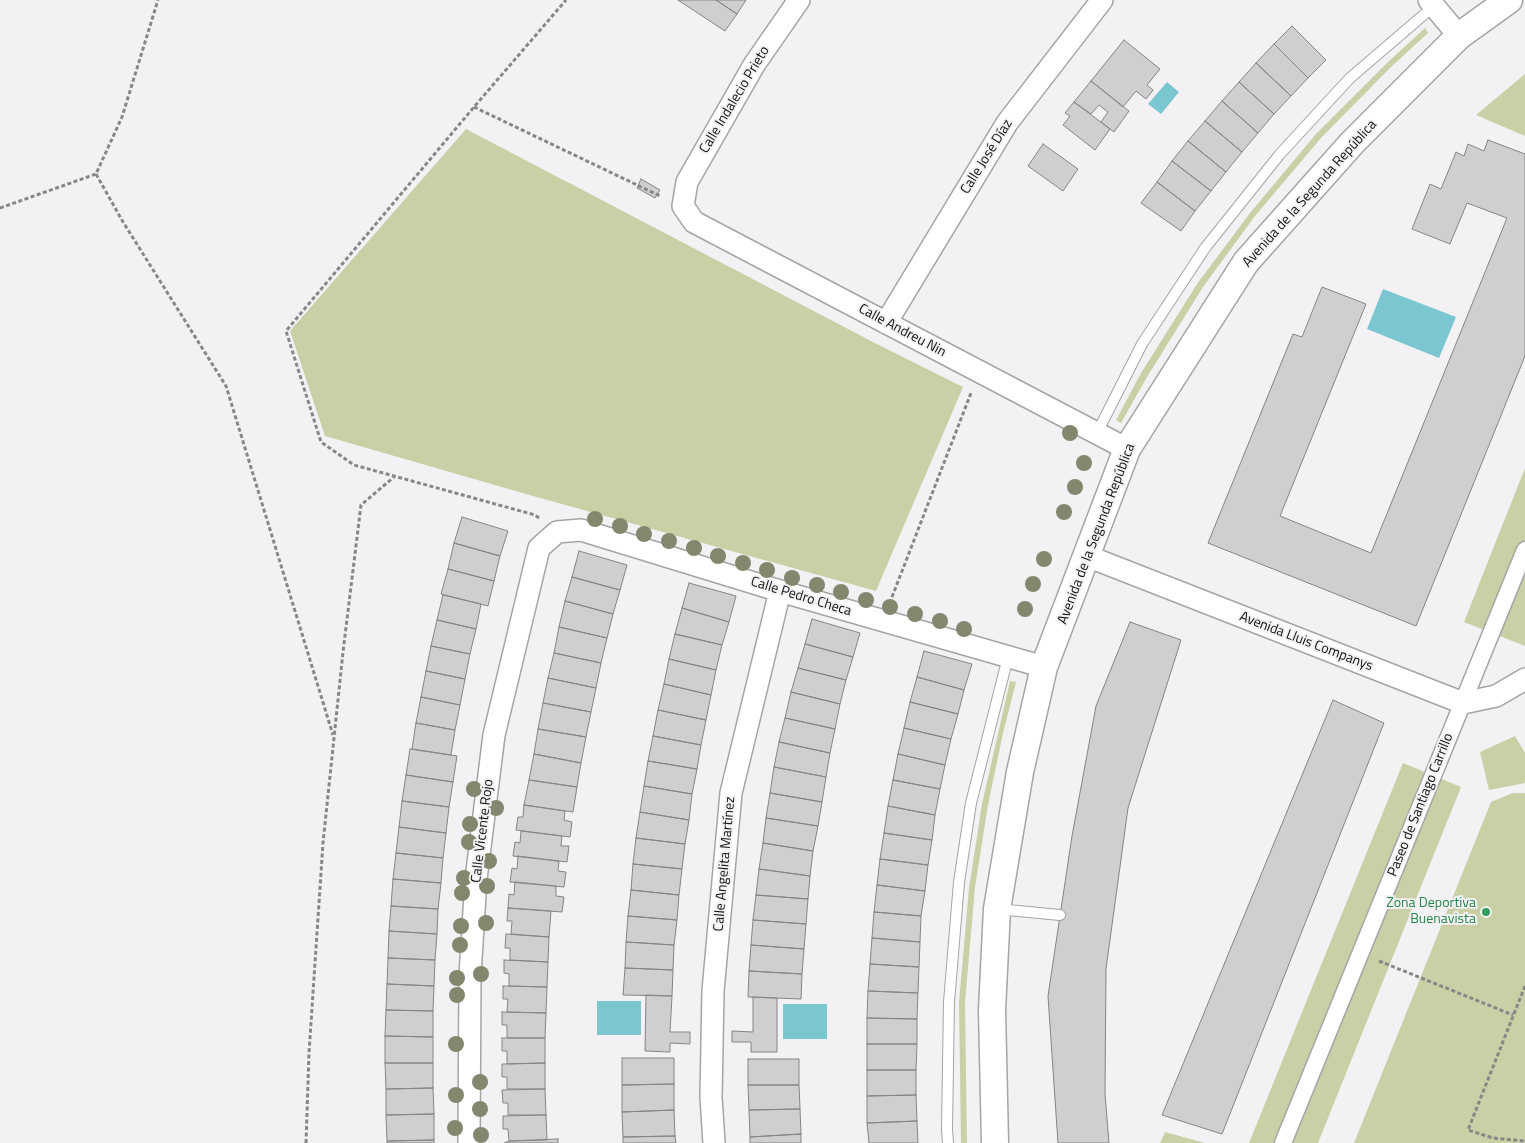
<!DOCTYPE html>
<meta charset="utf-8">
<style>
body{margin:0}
canvas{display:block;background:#f3f1f3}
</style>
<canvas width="1525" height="1143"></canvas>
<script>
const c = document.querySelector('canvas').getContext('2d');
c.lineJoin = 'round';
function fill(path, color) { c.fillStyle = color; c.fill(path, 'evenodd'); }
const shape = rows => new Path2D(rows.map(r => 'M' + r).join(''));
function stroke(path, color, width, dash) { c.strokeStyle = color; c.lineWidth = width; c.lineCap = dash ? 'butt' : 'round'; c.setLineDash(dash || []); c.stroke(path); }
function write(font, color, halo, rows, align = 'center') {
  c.font = font + ' "Titillium Web",sans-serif'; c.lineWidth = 4; c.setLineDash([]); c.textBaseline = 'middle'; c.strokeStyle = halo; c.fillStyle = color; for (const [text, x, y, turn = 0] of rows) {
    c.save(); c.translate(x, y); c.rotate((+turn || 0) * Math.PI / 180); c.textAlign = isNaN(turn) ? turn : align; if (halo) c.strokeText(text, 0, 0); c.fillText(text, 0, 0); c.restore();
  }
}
fill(shape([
 [1425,28,1428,33,1391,67,1321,138,1255,216,1203,287,1147,377,1121,423,1116,420,1141,373,1197,284,1250,213,1316,134,1387,63],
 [1525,74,1525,136,1476,115],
 [466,129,871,341,963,387,876,591,533,496,325,436,290,331],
 [1525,468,1525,646,1464,622],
 [1010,681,1016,682,1003,733,988,805,975,887,965,1002,967,1143,961,1143,959,1002,969,888,982,804],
 [1515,736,1525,753,1525,783,1489,790,1480,752],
 [1403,763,1461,787,1318,1143,1249,1143],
 [1513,793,1525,793,1525,1143,1354,1143,1491,802],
 [1165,1132,1205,1143,1160,1143]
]), '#c9d0a5');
fill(shape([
 [1167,82,1179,92,1161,114,1148,104],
 [1383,289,1456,317,1439,358,1367,329],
 [597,1001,641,1001,641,1035,597,1035],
 [783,1004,827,1004,827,1039,783,1039]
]), '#7ac6d1');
const building = shape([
 [678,0,716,0,737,14,725,31,678,0],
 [716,0,746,0,737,14,716,0],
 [1292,26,1326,60,1308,78,1274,44,1292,26],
 [1124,40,1160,69,1147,85,1153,90,1146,99,1136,91,1123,107,1091,81,1124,40],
 [1274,44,1308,78,1291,96,1256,63,1274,44],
 [1256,63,1291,96,1274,114,1239,82,1256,63],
 [1091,81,1129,111,1114,132,1101,122,1108,112,1099,105,1091,114,1074,102,1091,81],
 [1239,82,1274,114,1258,133,1222,101,1239,82],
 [1222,101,1258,133,1242,152,1205,121,1222,101],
 [1074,102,1110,129,1095,150,1063,125,1070,116,1065,113,1074,102],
 [1205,121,1242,152,1226,172,1188,141,1205,121],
 [1488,140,1525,154,1525,356,1416,626,1208,543,1293,334,1302,337,1322,287,1366,304,1280,516,1371,553,1507,218,1467,203,1450,244,1412,229,1430,184,1441,189,1456,152,1464,156,1468,144,1484,151,1488,140],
 [1188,141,1226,172,1211,191,1172,161,1188,141],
 [1043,144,1078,169,1063,191,1028,166,1043,144],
 [1172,161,1211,191,1195,211,1157,182,1172,161],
 [641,179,660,190,655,198,637,188,641,179],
 [1157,182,1195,211,1181,231,1141,203,1157,182],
 [462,517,508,531,500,556,454,543,462,517],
 [454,543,500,556,494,581,448,569,454,543],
 [579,551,627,565,620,590,572,577,579,551],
 [448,569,494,581,488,606,441,594,448,569],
 [572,577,620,590,613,614,565,601,572,577],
 [689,583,736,596,729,622,682,608,689,583],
 [443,595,481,604,476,629,437,620,443,595],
 [565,601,613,614,607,638,559,627,565,601],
 [682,608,729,622,722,645,675,634,682,608],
 [812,619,860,633,853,657,805,644,812,619],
 [437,620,476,629,470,654,431,646,437,620],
 [1130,622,1181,640,1128,808,1106,969,1105,1094,1109,1143,1058,1143,1048,996,1072,836,1096,706,1130,622],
 [559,627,607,638,601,663,554,653,559,627],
 [675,634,722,645,716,670,669,659,675,634],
 [805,644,853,657,846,680,798,668,805,644],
 [431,646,470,654,465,679,426,671,431,646],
 [924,651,972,664,964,690,917,677,924,651],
 [554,653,601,663,596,688,548,678,554,653],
 [669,659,716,670,711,695,664,684,669,659],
 [798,668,846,680,840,704,791,692,798,668],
 [426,671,465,679,460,705,421,697,426,671],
 [917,677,964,690,958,714,910,702,917,677],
 [548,678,596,688,591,712,543,703,548,678],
 [664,684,711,695,706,720,658,710,664,684],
 [791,692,840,704,835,729,785,718,791,692],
 [421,697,460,705,455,730,416,723,421,697],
 [1333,700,1384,723,1222,1134,1162,1115,1333,700],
 [910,702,958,714,951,739,904,728,910,702],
 [543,703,591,712,586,737,538,729,543,703],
 [658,710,706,720,701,745,653,736,658,710],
 [785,718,835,729,830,753,779,742,785,718],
 [416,723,455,730,451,755,412,749,416,723],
 [904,728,951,739,945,765,898,754,904,728],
 [538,729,586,737,581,763,534,754,538,729],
 [653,736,701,745,697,769,648,761,653,736],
 [779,742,830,753,826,777,774,767,779,742],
 [410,749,457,756,453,782,406,775,410,749],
 [534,754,581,763,577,787,529,780,534,754],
 [898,754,945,765,940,789,893,780,898,754],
 [648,761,697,769,692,794,644,786,648,761],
 [774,767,826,777,822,802,770,793,774,767],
 [406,775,453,782,449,807,402,801,406,775],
 [529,780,577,787,573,812,524,805,529,780],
 [893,780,940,789,935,815,888,806,893,780],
 [644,786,692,794,689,820,640,812,644,786],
 [770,793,822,802,818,826,766,818,770,793],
 [402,801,449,807,446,833,399,827,402,801],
 [524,805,565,811,564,820,572,822,570,837,516,830,518,817,523,817,524,805],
 [888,806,935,815,932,840,884,833,888,806],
 [640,812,689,820,685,844,636,838,640,812],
 [766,818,818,826,813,851,763,843,766,818],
 [399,827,446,833,443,858,396,853,399,827],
 [521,831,562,836,561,846,569,846,567,862,513,856,515,842,520,843,521,831],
 [884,833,932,840,928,865,880,859,884,833],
 [636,838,685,844,682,869,633,864,636,838],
 [763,843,813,851,810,876,759,869,763,843],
 [396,853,443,858,441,883,393,879,396,853],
 [518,856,559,861,558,871,566,872,564,887,510,882,512,868,517,869,518,856],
 [880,859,928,865,925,891,877,885,880,859],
 [633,864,682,869,679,895,631,890,633,864],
 [759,869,810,876,808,899,756,895,759,869],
 [393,879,441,883,438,909,391,906,393,879],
 [515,882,556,886,556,896,564,897,562,912,508,908,509,894,514,895,515,882],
 [877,885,925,891,921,916,874,912,877,885],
 [631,890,679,895,677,920,628,916,631,890],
 [756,895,808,899,806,924,753,920,756,895],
 [391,906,438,909,437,934,389,931,391,906],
 [508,908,551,911,549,937,511,934,512,921,507,921,508,908],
 [874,912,921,916,920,942,872,938,874,912],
 [628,916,677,920,674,945,626,942,628,916],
 [753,920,806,924,804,949,751,945,753,920],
 [389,931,437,934,435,960,388,958,389,931],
 [506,934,549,937,548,962,510,960,510,948,505,948,506,934],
 [872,938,920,942,919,967,870,964,872,938],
 [626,942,674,945,673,970,625,968,626,942],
 [751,945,804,949,802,974,749,971,751,945],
 [388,958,435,960,434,986,387,984,388,958],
 [504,960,548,962,547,987,509,986,509,974,504,973,504,960],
 [870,964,919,967,918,993,868,991,870,964],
 [625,968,673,970,672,996,623,995,625,968],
 [749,971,802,974,801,999,748,997,749,971],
 [387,984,434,986,433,1011,386,1010,387,984],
 [503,986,547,987,546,1013,507,1012,508,999,503,999,503,986],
 [868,991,918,993,917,1019,867,1018,868,991],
 [646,995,672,996,670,1032,690,1032,690,1044,670,1043,670,1052,645,1051,646,995],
 [753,997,777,998,777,1052,751,1052,751,1042,732,1042,732,1031,753,1032,753,997],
 [386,1010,433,1011,433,1037,385,1036,386,1010],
 [502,1012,546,1013,545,1038,507,1038,507,1025,502,1025,502,1012],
 [867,1018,917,1019,917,1044,867,1044,867,1018],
 [385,1036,433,1037,433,1063,385,1063,385,1036],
 [502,1038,545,1038,545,1063,507,1064,507,1051,502,1051,502,1038],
 [867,1044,917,1044,916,1070,867,1070,867,1044],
 [622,1058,674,1058,674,1084,622,1085,622,1058],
 [748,1059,799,1059,799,1085,748,1085,748,1059],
 [385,1063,433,1063,433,1088,386,1089,385,1063],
 [545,1063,545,1089,507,1089,507,1077,502,1077,502,1064,545,1063],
 [867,1070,916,1070,916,1095,867,1096,867,1070],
 [674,1084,674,1110,622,1112,622,1085,674,1084],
 [748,1085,799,1085,800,1109,749,1110,748,1085],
 [433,1088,434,1114,386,1115,386,1089,433,1088],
 [545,1089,546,1115,508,1115,508,1103,503,1103,502,1090,545,1089],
 [916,1095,917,1121,867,1123,867,1096,916,1095],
 [800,1109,801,1134,750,1137,749,1110,800,1109],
 [674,1110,675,1136,623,1137,622,1112,674,1110],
 [434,1114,434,1140,387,1141,386,1115,434,1114],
 [546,1115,547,1140,509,1141,508,1129,503,1129,503,1116,546,1115],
 [917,1121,918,1143,869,1143,867,1123,917,1121],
 [801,1134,801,1143,750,1143,750,1137,801,1134],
 [675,1136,676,1143,623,1143,623,1137,675,1136],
 [558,1139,558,1143,504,1143,509,1141,558,1139],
 [434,1140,434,1143,387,1143,387,1141,434,1140]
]);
fill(building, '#d1ced1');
stroke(building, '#868486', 1);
const service = shape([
 [1097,433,1142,344,1205,248,1280,154,1350,78,1434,6],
 [997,909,1060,915],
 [948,1143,947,1129,949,1002,959,882,971,803,1008,657]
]);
const pedestrian = shape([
 [1283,1143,1525,550]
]);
const minor = shape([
 [799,0,754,65,687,182,683,206,694,222,1127,449],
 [1429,0,1459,36],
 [886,323,1007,123,1102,0],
 [1087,556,1463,703,1496,696,1525,679],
 [469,1143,470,975,476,879,494,735,539,548,557,532,581,530,780,591,1044,667],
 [714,1143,711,1097,713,991,731,793,780,591]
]);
const tertiary = shape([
 [995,1143,992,1010,997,909,1020,772,1044,667,1127,449,1246,262,1352,143,1459,36,1509,0]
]);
stroke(service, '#a6a4a6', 12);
stroke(pedestrian, '#a6a4a6', 19);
stroke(minor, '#a6a4a6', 24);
stroke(tertiary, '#a6a4a6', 29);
stroke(shape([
 [474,107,660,196],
 [96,174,123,222,226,386,333,735],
 [0,208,96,174,122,117,158,0],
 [539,518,535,515,354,465,321,442,286,331,474,107,566,0],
 [892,597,971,393],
 [1379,961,1513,1015],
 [1525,986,1468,1130,1493,1138,1525,1141],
 [306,1143,309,1053,323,843,343,652,361,505,394,477]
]), '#888788', 3, [4, 2.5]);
stroke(service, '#fff', 10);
stroke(pedestrian, '#fff', 16);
stroke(minor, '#fff', 21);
stroke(tertiary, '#fff', 26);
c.fillStyle = '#84866e';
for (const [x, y] of [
 [1070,433],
 [1084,463],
 [1075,487],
 [1064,512],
 [595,519],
 [620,526],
 [644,534],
 [669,541],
 [694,548],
 [718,556],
 [1044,559],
 [743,563],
 [767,570],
 [792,578],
 [1033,584],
 [817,585],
 [841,592],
 [866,600],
 [890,607],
 [1025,609],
 [915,614],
 [940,621],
 [964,629],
 [474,789],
 [496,808],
 [470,824],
 [469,842],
 [489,861],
 [464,878],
 [487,886],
 [462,893],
 [486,923],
 [461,926],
 [460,945],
 [481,974],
 [457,978],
 [457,995],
 [456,1044],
 [480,1082],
 [456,1095],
 [480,1109],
 [455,1128],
 [481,1135]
]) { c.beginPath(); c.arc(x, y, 8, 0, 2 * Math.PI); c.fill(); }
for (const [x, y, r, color] of [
 [1486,912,5,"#2e9e5b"]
]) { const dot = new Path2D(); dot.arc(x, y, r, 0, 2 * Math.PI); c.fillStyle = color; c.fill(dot); stroke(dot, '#f3f1f3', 2); }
write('14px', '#111', '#f3f1f3', [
 ["Calle Indalecio Prieto",735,100,-59],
 ["Calle José Díaz",987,157,-58],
 ["Avenida de la Segunda República",1310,194,-48],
 ["Calle Andreu Nin",902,331,28],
 ["Avenida de la Segunda República",1097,534,-69],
 ["Calle Pedro Checa",801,597,17],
 ["Avenida Lluis Companys",1306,642,21],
 ["Paseo de Santiago Carrillo",1421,805,-68],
 ["Calle Vicente Rojo",483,831,-83],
 ["Calle Angelita Martínez",725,864,-85]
]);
write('14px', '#27864d', '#f3f1f3', [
 ["Zona Deportiva",1476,904],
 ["Buenavista",1476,920]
], 'right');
</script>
